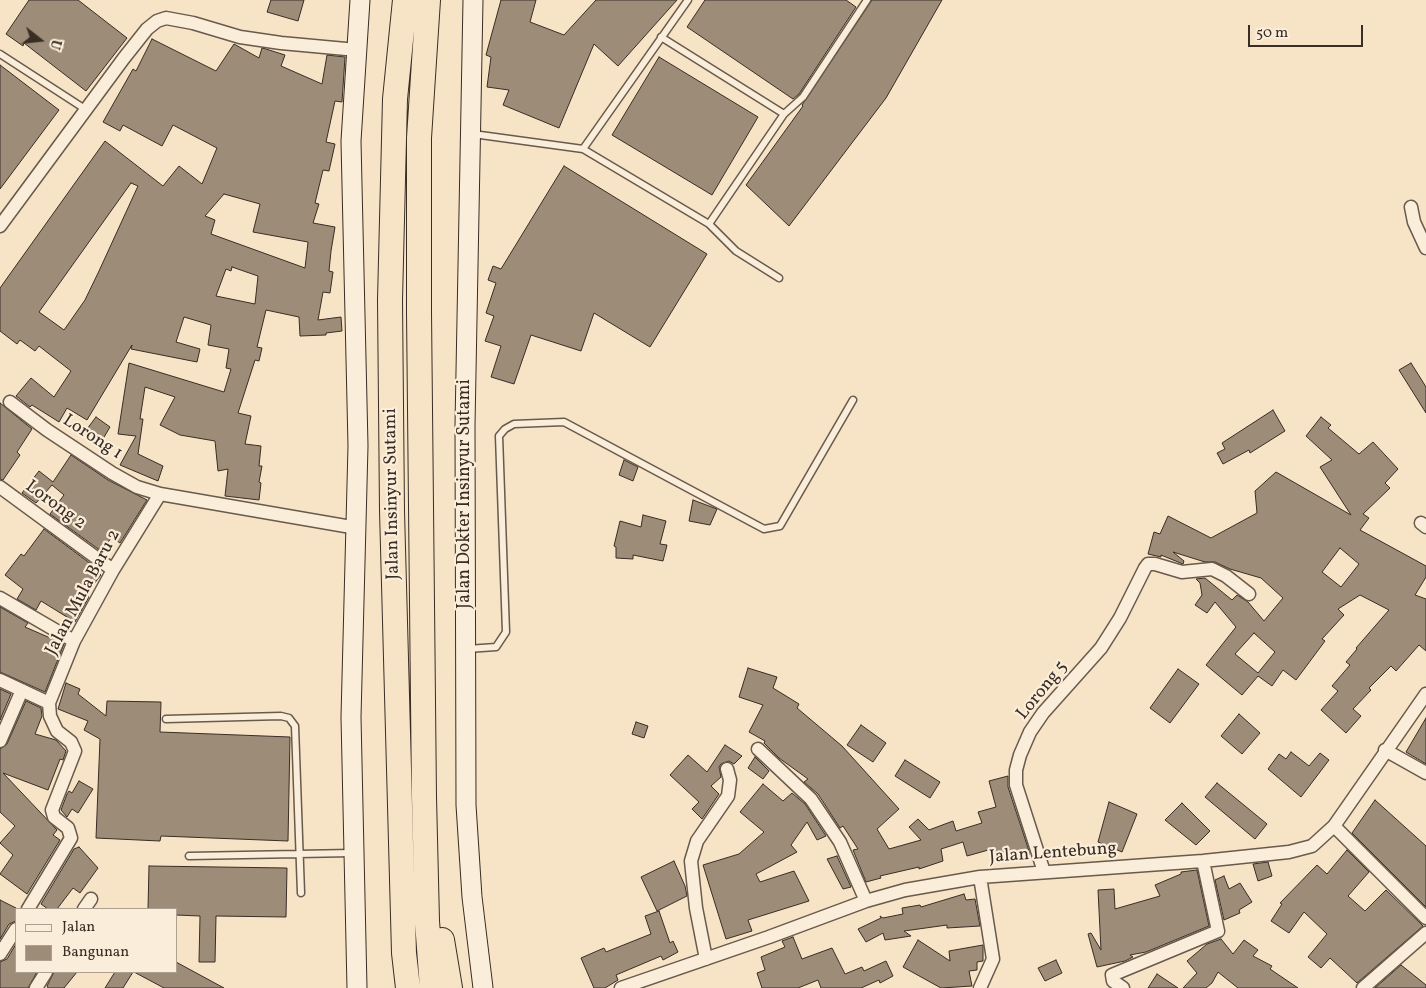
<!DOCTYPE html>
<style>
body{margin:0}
#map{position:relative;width:1426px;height:988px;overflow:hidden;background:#f7e3c5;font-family:Vollkorn,serif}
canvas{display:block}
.legend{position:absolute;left:15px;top:908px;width:162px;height:65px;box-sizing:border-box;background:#faedd9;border:1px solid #ada091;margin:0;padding:6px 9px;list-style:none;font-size:15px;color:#392d24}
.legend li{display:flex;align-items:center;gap:10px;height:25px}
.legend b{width:25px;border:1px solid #ada091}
.north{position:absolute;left:15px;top:15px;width:50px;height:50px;-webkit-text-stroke:4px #faedd9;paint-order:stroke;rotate:106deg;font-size:14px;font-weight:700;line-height:20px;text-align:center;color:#392d24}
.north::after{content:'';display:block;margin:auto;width:18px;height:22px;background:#392d24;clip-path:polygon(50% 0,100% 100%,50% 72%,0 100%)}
.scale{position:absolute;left:1248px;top:25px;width:115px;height:22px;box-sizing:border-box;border:2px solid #392d24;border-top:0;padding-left:6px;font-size:15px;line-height:18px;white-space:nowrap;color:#392d24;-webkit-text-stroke:4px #faedd9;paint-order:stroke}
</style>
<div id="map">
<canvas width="1426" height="988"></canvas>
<ul class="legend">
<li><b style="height:6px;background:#faedd9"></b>Jalan</li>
<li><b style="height:14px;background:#9c8c78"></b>Bangunan</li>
</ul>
<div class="north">U</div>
<div class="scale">50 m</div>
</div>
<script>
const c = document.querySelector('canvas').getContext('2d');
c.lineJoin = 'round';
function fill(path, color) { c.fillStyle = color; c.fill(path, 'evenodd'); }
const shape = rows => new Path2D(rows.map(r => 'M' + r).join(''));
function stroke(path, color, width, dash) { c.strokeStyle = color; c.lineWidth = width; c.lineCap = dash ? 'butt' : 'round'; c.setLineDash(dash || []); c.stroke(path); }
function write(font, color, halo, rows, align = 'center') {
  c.font = font + ' Vollkorn,serif'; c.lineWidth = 4.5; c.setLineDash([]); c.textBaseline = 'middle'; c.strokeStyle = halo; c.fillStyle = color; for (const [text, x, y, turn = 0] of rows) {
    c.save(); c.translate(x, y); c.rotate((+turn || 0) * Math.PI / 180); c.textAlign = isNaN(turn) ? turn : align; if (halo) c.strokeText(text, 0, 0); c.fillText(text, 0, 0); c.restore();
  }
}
const building = shape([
 [29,0,78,0,127,38,86,91,24,43,23,46,6,34,29,0],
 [271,0,304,0,298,21,267,12,271,0],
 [501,0,536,0,530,22,564,35,596,0,677,0,618,66,594,44,559,128,503,105,509,90,487,87,491,57,486,55,501,0],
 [705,0,846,0,856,7,799,94,793,99,687,27,705,0],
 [872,0,942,0,886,98,789,226,746,185,803,106,802,105,872,0],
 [152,39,216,71,234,44,259,58,262,48,266,49,285,55,281,66,322,84,327,55,345,57,342,102,335,101,326,142,335,144,329,171,323,170,315,203,319,204,313,223,335,227,331,251,329,271,333,272,330,293,323,292,318,320,341,317,342,331,326,333,326,335,300,336,299,317,266,310,257,347,262,348,259,361,255,360,238,413,251,416,245,444,261,446,259,466,262,466,259,482,261,483,259,500,225,496,228,469,218,471,215,441,180,435,160,425,175,397,145,387,140,419,143,419,138,454,163,466,158,481,120,465,136,436,118,434,129,363,224,392,231,369,226,368,229,349,208,345,211,325,184,317,176,342,200,349,197,362,131,349,132,345,87,420,67,408,59,422,32,405,30,407,16,396,31,378,54,397,71,371,39,346,35,351,20,340,17,344,0,331,0,288,105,141,163,186,179,166,202,184,217,148,173,125,162,146,123,125,120,131,103,122,133,69,136,71,152,39],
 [131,183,138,186,99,271,85,300,64,330,39,312,131,183],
 [224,194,260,204,253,232,308,242,305,268,211,234,215,220,205,216,224,194],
 [232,267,258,276,255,304,216,296,226,269,231,271,232,267],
 [659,57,758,117,712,195,612,135,659,57],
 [0,65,59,110,0,189,0,65],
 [564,166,707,254,650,347,594,313,581,351,531,335,514,384,491,377,501,346,485,341,494,316,486,313,496,283,488,280,493,266,501,269,564,166],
 [1411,363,1426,387,1426,413,1399,370,1411,363],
 [0,403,32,429,17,452,20,455,3,480,0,479,0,403],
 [1273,410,1285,431,1250,453,1249,450,1223,464,1217,453,1225,449,1222,443,1273,410],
 [96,417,110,427,100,444,84,433,96,417],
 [1321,417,1331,425,1328,428,1359,454,1373,442,1398,469,1385,483,1390,488,1363,514,1369,518,1360,530,1426,566,1426,577,1415,595,1426,599,1426,651,1419,645,1396,671,1391,666,1369,688,1371,690,1353,709,1361,716,1346,733,1321,710,1338,691,1332,686,1350,665,1346,662,1357,649,1356,648,1389,610,1360,595,1338,609,1344,615,1322,639,1325,641,1296,680,1283,670,1272,686,1258,676,1242,695,1206,665,1236,627,1215,602,1207,613,1195,605,1202,595,1200,583,1196,579,1205,578,1232,600,1237,595,1248,602,1264,621,1283,598,1261,578,1230,569,1215,562,1205,562,1173,552,1184,561,1183,564,1161,555,1161,557,1148,554,1154,532,1160,534,1168,516,1211,538,1257,513,1255,491,1276,472,1351,515,1320,467,1332,460,1306,436,1321,417],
 [1340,548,1359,564,1341,587,1322,572,1340,548],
 [1254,633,1275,652,1258,673,1235,654,1254,633],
 [71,455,108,480,147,500,120,543,112,537,101,551,50,514,64,495,52,485,36,503,22,493,39,471,53,482,71,455],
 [624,460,638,467,633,481,619,475,624,460],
 [693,500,717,509,710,525,689,521,693,500],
 [643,515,666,521,660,544,667,545,663,561,633,555,633,559,616,558,616,547,614,546,620,521,641,527,643,515],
 [44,529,91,564,90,565,101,575,85,595,89,597,75,622,41,601,36,610,17,599,23,589,5,575,21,554,24,556,44,529],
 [0,607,28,623,25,627,64,644,45,692,0,672,0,607],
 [748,668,777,677,773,688,799,704,797,708,842,746,899,809,877,829,889,849,921,840,909,827,918,819,929,830,953,821,956,831,982,823,978,812,996,807,989,781,1008,776,1008,787,1030,854,1012,859,1010,851,994,856,992,849,967,856,963,842,941,849,943,861,919,869,919,867,880,876,881,878,866,882,853,850,858,849,843,826,840,828,818,794,804,782,808,779,779,758,764,743,765,741,749,732,763,705,739,697,748,668],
 [1178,669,1199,684,1170,723,1150,708,1178,669],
 [66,683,80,689,78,694,106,716,107,701,161,702,160,732,290,737,288,841,161,836,160,841,96,838,100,739,84,730,88,721,58,709,66,683],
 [0,689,11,694,0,720,0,689],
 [26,701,41,708,42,716,35,734,56,740,66,751,63,760,60,759,48,790,3,773,57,830,53,835,60,840,27,894,0,874,13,855,0,843,15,826,0,812,0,749,7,744,26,701],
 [1239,714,1260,733,1242,754,1221,736,1239,714],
 [1426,718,1426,764,1406,752,1426,718],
 [636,722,648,726,644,738,632,734,636,722],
 [861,725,886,743,873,762,847,745,861,725],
 [725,745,742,756,734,764,729,761,721,764,719,767,721,777,711,786,719,794,702,819,692,809,699,802,670,775,688,755,707,772,725,745],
 [1291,752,1309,766,1320,753,1329,760,1301,797,1268,769,1279,754,1286,759,1291,752],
 [755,757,769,771,763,779,748,768,755,757],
 [905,760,940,782,930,798,895,776,905,760],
 [79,781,93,789,78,813,72,809,67,817,61,810,67,794,69,791,72,793,79,781],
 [1217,783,1267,824,1255,839,1205,797,1217,783],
 [763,784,783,801,792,793,805,804,826,836,817,840,807,822,791,845,797,852,756,874,760,882,794,871,809,901,748,920,752,931,726,939,703,865,739,854,764,832,740,812,763,784],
 [1375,800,1426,846,1426,907,1352,833,1375,800],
 [1109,802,1137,814,1122,852,1098,842,1109,802],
 [1182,803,1210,831,1196,845,1165,820,1182,803],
 [79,847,98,868,80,893,73,888,57,909,48,909,41,904,74,849,79,847],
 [1347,850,1369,872,1348,896,1365,911,1386,890,1423,926,1357,983,1330,958,1321,968,1308,957,1327,934,1304,912,1289,933,1271,921,1282,904,1280,903,1317,865,1327,874,1347,850],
 [837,856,851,887,843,889,827,859,837,856],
 [674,861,685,886,687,896,657,911,641,877,674,861],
 [1268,862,1272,876,1258,881,1253,864,1268,862],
 [149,866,287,868,286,917,216,916,215,962,199,962,200,916,176,915,176,909,148,909,149,866],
 [1197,870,1209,926,1146,952,1130,955,1133,957,1125,961,1097,967,1088,934,1091,933,1101,950,1098,890,1114,889,1115,909,1160,896,1155,885,1181,874,1181,872,1197,870],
 [1224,876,1229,889,1240,883,1252,902,1239,910,1240,913,1224,920,1215,880,1224,876],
 [964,894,966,900,975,899,980,926,947,928,947,925,904,931,911,936,885,940,883,933,866,942,858,929,881,918,880,916,883,918,903,914,902,908,920,905,921,907,964,894],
 [0,900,16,908,16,921,9,924,0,939,0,900],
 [659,911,670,943,673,941,678,952,663,960,661,956,616,975,618,980,605,988,594,988,581,958,604,948,606,952,651,934,645,916,659,911],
 [793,937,802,959,832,948,845,974,862,967,864,971,886,961,893,976,880,983,879,980,861,988,821,988,818,980,798,988,762,988,757,973,765,970,761,957,785,947,782,941,793,937],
 [1221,939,1233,954,1244,940,1258,950,1253,956,1272,966,1270,969,1298,988,1238,988,1218,972,1212,983,1206,988,1183,988,1197,973,1187,961,1207,944,1221,939],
 [918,940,950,961,949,951,983,945,983,961,977,962,977,970,969,971,972,986,941,988,903,967,918,940],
 [16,944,16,972,37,972,28,988,0,988,0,962,7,959,16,944],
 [1056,960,1062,973,1045,981,1038,968,1056,960],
 [176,962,224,988,164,988,134,972,176,972,176,962],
 [1401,965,1426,985,1426,988,1375,988,1401,965],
 [54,972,77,972,64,988,48,988,47,986,54,972],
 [115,972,133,972,123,988,105,988,115,972],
 [1157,974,1178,988,1148,988,1157,974]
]);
fill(building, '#9c8c78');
stroke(building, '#392d24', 1);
const lane = shape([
 [661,37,784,114],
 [0,54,85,109],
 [473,134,583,149,688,0],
 [583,149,709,224],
 [779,278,736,251,709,224,784,114,803,97,867,0],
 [467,649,496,647,506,632,499,436,505,429,514,424,564,422,764,529,780,526,853,400],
 [166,719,281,716,289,718,295,726,301,893],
 [189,856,352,853]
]);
const street = shape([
 [1411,207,1414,222,1426,248],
 [0,226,124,58,147,29,157,21,166,18,193,23,240,37,281,43,357,50],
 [10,402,47,430,112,473,137,487,160,494],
 [0,487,113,570],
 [1421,523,1426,527],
 [0,598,74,641],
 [0,680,49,703],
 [0,741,22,690],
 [758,749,811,799,840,842,866,901],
 [1385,750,1426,773],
 [1334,826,1426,918],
 [1044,872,1016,785,1016,770,1020,755,1030,732,1043,713,1101,648,1120,618,1145,568,1148,564,1155,564,1182,572,1212,569,1226,576,1249,594],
 [28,909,71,838,68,828,54,817,52,810,75,751,71,742,57,731,50,716,49,703,74,641,113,570,160,494,357,528],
 [84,909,91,899],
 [0,954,16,929],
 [706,959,696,908,691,861,697,841,728,796,730,780,727,769],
 [36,988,46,972],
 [621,988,769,937,866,901,905,890,980,877,1203,861,1289,852,1312,846,1334,826,1426,694],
 [980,988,993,959,980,877],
 [1123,988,1113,981,1112,975,1218,931,1203,861],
 [1363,988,1426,933]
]);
const secondary = shape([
 [473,0,465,425,466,805,472,897,483,988],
 [357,988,351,717,358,446,351,141,360,0]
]);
const highway = shape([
 [405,0,395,99,390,300,392,511,404,953,408,988],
 [428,0,419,138,419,312,424,797,427,921,432,988],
 [442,940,450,988]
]);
stroke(lane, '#685a4c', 9);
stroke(street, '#685a4c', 15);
stroke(secondary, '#392d24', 21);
stroke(highway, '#392d24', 26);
stroke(lane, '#faedd9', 6);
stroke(street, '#faedd9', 12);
stroke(secondary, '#faedd9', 19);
stroke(highway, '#f7e3c5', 24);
write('18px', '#392d24', '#faedd9', [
 ["Lorong 1",92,438,33],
 ["Jalan Insinyur Sutami",393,494,-91],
 ["Jalan Dokter Insinyur Sutami",466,494,-90],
 ["Lorong 2",55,506,36],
 ["Jalan Mula Baru 2",84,593,-62],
 ["Lorong 5",1043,691,-51],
 ["Jalan Lentebung",1053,854,-4]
]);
</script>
